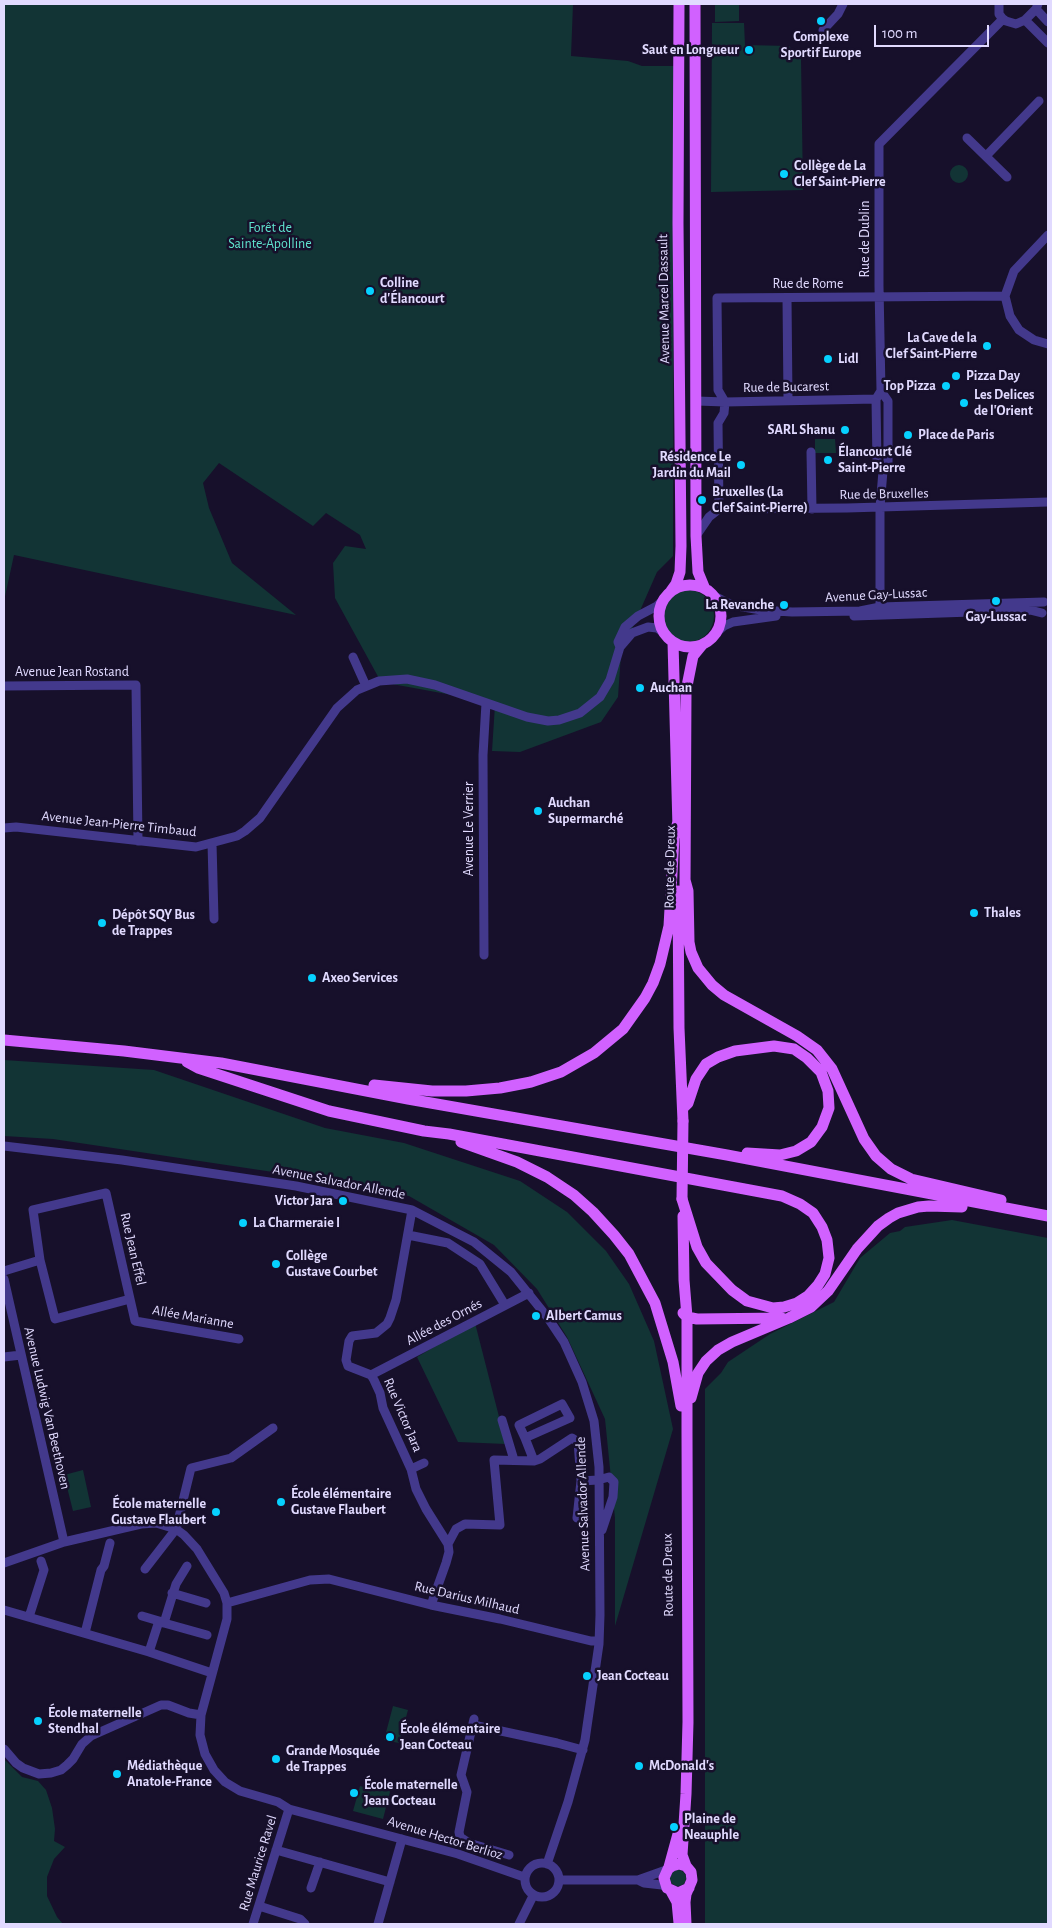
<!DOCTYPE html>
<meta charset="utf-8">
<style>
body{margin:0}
#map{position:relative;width:1052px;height:1928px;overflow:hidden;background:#17102b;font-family:"Alegreya Sans",sans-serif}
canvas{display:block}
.frame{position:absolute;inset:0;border:5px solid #e1daff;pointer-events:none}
.scale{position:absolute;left:874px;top:25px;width:115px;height:22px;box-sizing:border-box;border:2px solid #e1daff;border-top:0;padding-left:6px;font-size:15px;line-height:18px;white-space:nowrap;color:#e1daff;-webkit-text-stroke:4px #17102b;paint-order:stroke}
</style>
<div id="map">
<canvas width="1052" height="1928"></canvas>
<div class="frame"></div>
<div class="scale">100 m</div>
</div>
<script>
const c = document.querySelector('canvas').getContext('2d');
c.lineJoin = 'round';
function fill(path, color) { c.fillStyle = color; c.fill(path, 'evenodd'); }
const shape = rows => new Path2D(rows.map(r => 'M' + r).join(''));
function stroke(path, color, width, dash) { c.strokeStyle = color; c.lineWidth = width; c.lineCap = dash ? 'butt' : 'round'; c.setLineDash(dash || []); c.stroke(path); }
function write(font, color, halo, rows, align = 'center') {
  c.font = font + ' "Alegreya Sans",sans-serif'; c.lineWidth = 5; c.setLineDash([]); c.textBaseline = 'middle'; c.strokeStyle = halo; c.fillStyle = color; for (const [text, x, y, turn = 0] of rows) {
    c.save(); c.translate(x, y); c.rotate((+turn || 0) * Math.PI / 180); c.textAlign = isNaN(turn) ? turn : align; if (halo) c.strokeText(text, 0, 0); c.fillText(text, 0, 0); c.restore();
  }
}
fill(shape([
 [4,4,573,4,571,56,628,61,642,66,674,66,673,556,657,572,621,654,618,697,601,722,520,752,492,751,495,705,485,701,381,682,335,598,333,563,345,546,366,549,360,535,326,513,313,526,219,463,203,483,209,508,232,563,296,615,14,555,4,601],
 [715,5,739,5,739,21,715,22],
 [712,23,744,23,745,45,789,46,801,58,803,190,711,192],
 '950 174a9 9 0 1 1 18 0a9 9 0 1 1-18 0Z',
 [815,439,835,439,836,453,815,453],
 '662 616a26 26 0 1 1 52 0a26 26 0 1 1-52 0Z',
 [4,1060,154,1070,325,1128,404,1143,520,1181,567,1212,606,1251,629,1284,654,1341,673,1429,615,1626,615,1518,605,1419,567,1337,537,1289,494,1245,409,1196,293,1175,53,1139,4,1136],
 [952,1220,1048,1238,1048,1924,705,1924,705,1389,721,1373,728,1362,770,1334,834,1302,860,1258,890,1233,900,1231,905,1227],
 [475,1323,506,1444,458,1442,417,1357],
 [83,1470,91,1507,73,1511,64,1475],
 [393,1706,408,1710,399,1743,384,1740],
 [4,1759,22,1777,38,1781,46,1790,52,1808,55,1829,54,1841,65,1847,54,1859,47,1877,47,1896,57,1917,63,1924,4,1924],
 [373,1782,391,1788,383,1819,353,1811,360,1786,367,1788],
 '670 1878a8 8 0 1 1 16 0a8 8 0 1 1-16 0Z'
]), '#123435');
stroke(shape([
 [999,4,999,14,1002,18,1006,21,1016,24,1025,20,1036,9,1038,4],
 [1036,9,1048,22],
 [1025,20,1048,43],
 [823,30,838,14,843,4],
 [967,138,1007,177],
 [986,156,1039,101],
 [1005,296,1014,271,1048,235],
 [1005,296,1010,316,1019,330,1034,340,1048,344],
 [787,298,788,400],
 [881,391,879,286,879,144,1003,19],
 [697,401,725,402,876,399],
 [811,452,812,509],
 [719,509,718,423,724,413,725,402,718,390,717,298,1005,296],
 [696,536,709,517,719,509,847,508,1048,502],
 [712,595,732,605,761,610,792,612,860,611,880,607,1044,602],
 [880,607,880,507,883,471,888,464,888,401,881,391,876,399,877,465,883,471],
 [854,616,1030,610,1042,613],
 [714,635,724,626,733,622,776,616],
 [620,647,618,642,625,627,638,616,657,606,664,599],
 [353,657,366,686],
 [4,686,136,685,138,841],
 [4,828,16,827,196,847,237,836,245,831,260,818,337,708,357,690,379,681,407,679,435,685,527,717,548,721,559,720,580,713,600,697,610,680,620,647,632,633,648,627,657,628,663,632],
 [212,843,214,919],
 [484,955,483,755,486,703],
 [4,1146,122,1160,296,1186,412,1210,474,1242,511,1272,548,1318,564,1342,582,1382,594,1421,599,1467,600,1615,599,1644,585,1740,568,1802,547,1864],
 [412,1210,396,1300,390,1318,387,1324,376,1333,352,1336,349,1341,346,1360,348,1366,371,1375,374,1380,380,1393,383,1408,411,1469,416,1489,426,1509,448,1544,449,1552,446,1563,431,1605],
 [408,1235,448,1243,480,1264,505,1305],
 [4,1271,40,1260,55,1319,130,1299,106,1193,33,1210,40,1260],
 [4,1279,64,1542],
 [130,1299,135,1321,239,1339],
 [4,1357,21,1355],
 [371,1375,529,1293],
 [502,1420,514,1460],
 [525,1438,519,1425,562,1404,570,1418,525,1438,534,1461],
 [411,1469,424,1463],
 [581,1481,598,1480,609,1477,614,1482,613,1497,602,1530],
 [448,1544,456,1529,465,1524,500,1525,494,1460,534,1461,540,1459,572,1438,578,1442,581,1481,577,1518],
 [4,1563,64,1542,141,1524,156,1523,176,1529,184,1535,197,1549,224,1593,227,1603,227,1619,201,1715,200,1735,205,1754,214,1770,225,1782,240,1791,278,1802,289,1809,458,1854,524,1877],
 [145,1569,176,1529,191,1468,231,1458,273,1428],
 [172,1593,206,1603],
 [227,1603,310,1580,329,1579,431,1605,500,1619,591,1641,599,1641],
 [4,1610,149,1652,212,1673],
 [142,1616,159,1621],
 [29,1617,44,1570,41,1561],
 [164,1623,207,1635],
 [85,1633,101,1570,104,1566,110,1543],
 [149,1652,159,1621,164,1623,176,1584,187,1566],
 [474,1719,461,1775,467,1792,459,1832,460,1837,469,1843,509,1855],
 [473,1725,557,1743,583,1750],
 [4,1749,16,1763,23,1768,39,1774,51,1773,61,1770,67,1765,73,1759,82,1744,91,1736,161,1705,168,1705,189,1713,201,1715],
 [276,1850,390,1882],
 '525 1880a17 17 0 1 1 34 0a17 17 0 1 1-34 0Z',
 [559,1880,638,1880,644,1883,662,1885,667,1888],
 [638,1880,666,1870],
 [311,1888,320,1862],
 [259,1906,300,1919,305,1924],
 [253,1924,289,1809],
 [378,1924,402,1839],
 [519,1924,533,1896]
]), '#43398c', 9);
stroke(shape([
 [695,4,696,536,698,572,705,589],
 '659 616a31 31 0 1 1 62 0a31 31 0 1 1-62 0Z',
 [671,591,676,584,680,572,681,546,678,223,679,4],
 [673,642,678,828],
 [685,880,688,891,689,942,691,952,698,968,712,985,724,995,797,1036,817,1050,832,1069,864,1139,876,1156,891,1169,911,1179,1001,1200],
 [685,887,686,691,693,656,702,645],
 [678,891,679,1028,683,1121],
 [4,1040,124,1051,221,1063,408,1099,727,1155,1048,1216],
 [187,1062,198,1068,329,1111,424,1131,449,1134,782,1196,800,1204,813,1213,822,1227,827,1240,829,1258,825,1274,818,1285,808,1296,797,1303,784,1307,773,1308,747,1301,732,1290,706,1263,697,1247,682,1199],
 [374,1085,432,1091,466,1091,500,1088,531,1082,561,1072,594,1053,623,1029,645,998,653,983,660,964,669,926,674,838,678,821],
 [684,1107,688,1103,696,1079,706,1064,718,1057,735,1051,774,1046,794,1049,807,1058,821,1072,828,1091,829,1108,822,1127,811,1142,796,1151,780,1155,747,1153],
 [461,1142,517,1162,547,1177,574,1195,593,1212,614,1235,629,1254,655,1303,673,1362,681,1406],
 [683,1216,684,1280,687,1317,687,1432,688,1722,686,1794,682,1855,686,1866],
 [683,1313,687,1317,697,1319,782,1318],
 [691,1398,698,1373,706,1361,718,1350,732,1342,789,1318,811,1307,828,1291,857,1249,878,1226,889,1218,898,1213,918,1207,929,1206,962,1207],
 [669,1867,678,1834],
 [671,1891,677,1902,679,1923],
 [686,1924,685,1902,686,1894,692,1880,691,1872,686,1866,679,1864,672,1866,668,1869,664,1878,667,1888,678,1893,689,1888]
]), '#d161ff', 11);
stroke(shape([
 [682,1199,683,1121]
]), '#d161ff', 11);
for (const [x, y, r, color] of [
 [821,21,5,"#06d1ff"],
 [749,50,5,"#06d1ff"],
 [784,174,5,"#06d1ff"],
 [370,291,5,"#06d1ff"],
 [987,346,5,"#06d1ff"],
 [828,359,5,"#06d1ff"],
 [956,376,5,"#06d1ff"],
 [946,386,5,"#06d1ff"],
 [964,403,5,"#06d1ff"],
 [845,430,5,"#06d1ff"],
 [908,435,5,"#06d1ff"],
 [828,460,5,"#06d1ff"],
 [741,465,5,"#06d1ff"],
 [702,500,5,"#06d1ff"],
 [996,601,5,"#06d1ff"],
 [784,605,5,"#06d1ff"],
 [640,688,5,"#06d1ff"],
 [538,811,5,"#06d1ff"],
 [974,913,5,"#06d1ff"],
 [102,923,5,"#06d1ff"],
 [312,978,5,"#06d1ff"],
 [343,1201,5,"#06d1ff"],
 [243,1223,5,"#06d1ff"],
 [276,1264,5,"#06d1ff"],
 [536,1316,5,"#06d1ff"],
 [281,1502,5,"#06d1ff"],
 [216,1512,5,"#06d1ff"],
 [587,1676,5,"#06d1ff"],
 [38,1721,5,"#06d1ff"],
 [390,1737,5,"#06d1ff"],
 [276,1759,5,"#06d1ff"],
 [639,1766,5,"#06d1ff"],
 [117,1774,5,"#06d1ff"],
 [354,1793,5,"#06d1ff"],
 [674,1827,5,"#06d1ff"]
]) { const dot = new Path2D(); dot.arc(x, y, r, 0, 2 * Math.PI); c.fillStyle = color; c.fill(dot); stroke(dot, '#17102b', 2); }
write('bold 14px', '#e1daff', '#17102b', [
 ["Complexe",821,37,"center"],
 ["Sportif Europe",821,53,"center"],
 ["Saut en Longueur",739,50,"right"],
 ["Collège de La",794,166],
 ["Clef Saint-Pierre",794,182],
 ["Colline",380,283],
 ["d'Élancourt",380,299],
 ["La Cave de la",977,338,"right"],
 ["Clef Saint-Pierre",977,354,"right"],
 ["Lidl",838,359],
 ["Pizza Day",966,376],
 ["Top Pizza",936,386,"right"],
 ["Les Delices",974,395],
 ["de l'Orient",974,411],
 ["SARL Shanu",835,430,"right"],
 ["Place de Paris",918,435],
 ["Élancourt Clé",838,452],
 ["Saint-Pierre",838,468],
 ["Résidence Le",731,457,"right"],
 ["Jardin du Mail",731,473,"right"],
 ["Bruxelles (La",712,492],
 ["Clef Saint-Pierre)",712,508],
 ["La Revanche",774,605,"right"],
 ["Gay-Lussac",996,617,"center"],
 ["Auchan",650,688],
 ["Auchan",548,803],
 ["Supermarché",548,819],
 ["Thales",984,913],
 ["Dépôt SQY Bus",112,915],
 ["de Trappes",112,931],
 ["Axeo Services",322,978],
 ["Victor Jara",333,1201,"right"],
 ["La Charmeraie I",253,1223],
 ["Collège",286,1256],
 ["Gustave Courbet",286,1272],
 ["Albert Camus",546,1316],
 ["École élémentaire",291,1494],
 ["Gustave Flaubert",291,1510],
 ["École maternelle",206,1504,"right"],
 ["Gustave Flaubert",206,1520,"right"],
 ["Jean Cocteau",597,1676],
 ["École maternelle",48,1713],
 ["Stendhal",48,1729],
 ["École élémentaire",400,1729],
 ["Jean Cocteau",400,1745],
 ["Grande Mosquée",286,1751],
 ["de Trappes",286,1767],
 ["Médiathèque",127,1766],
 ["Anatole-France",127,1782],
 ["McDonald's",649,1766],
 ["École maternelle",364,1785],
 ["Jean Cocteau",364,1801],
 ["Plaine de",684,1819],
 ["Neauphle",684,1835]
], 'left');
write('14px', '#60e5cf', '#17102b', [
 ["Forêt de",270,228],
 ["Sainte-Apolline",270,244]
]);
write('14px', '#e1daff', '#17102b', [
 ["Rue de Dublin",865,239,-90],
 ["Rue de Rome",808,284],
 ["Avenue Marcel Dassault",664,299,-91],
 ["Rue de Bucarest",786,387,-1],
 ["Rue de Bruxelles",884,494,-1],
 ["Avenue Gay-Lussac",876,595,-3],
 ["Avenue Jean Rostand",72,672],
 ["Avenue Jean-Pierre Timbaud",119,824,6],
 ["Avenue Le Verrier",469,829,-90],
 ["Route de Dreux",670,867,-89],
 ["Avenue Salvador Allende",339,1182,11],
 ["Rue Jean Effel",133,1249,77],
 ["Allée Marianne",193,1317,10],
 ["Allée des Ornés",444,1322,-28],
 ["Avenue Ludwig Van Beethoven",47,1408,77],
 ["Rue Victor Jara",403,1415,67],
 ["Avenue Salvador Allende",583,1504,-92],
 ["Route de Dreux",668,1575,-91],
 ["Rue Darius Milhaud",467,1598,13],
 ["Avenue Hector Berlioz",445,1838,17],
 ["Rue Maurice Ravel",258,1863,-73]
]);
</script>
